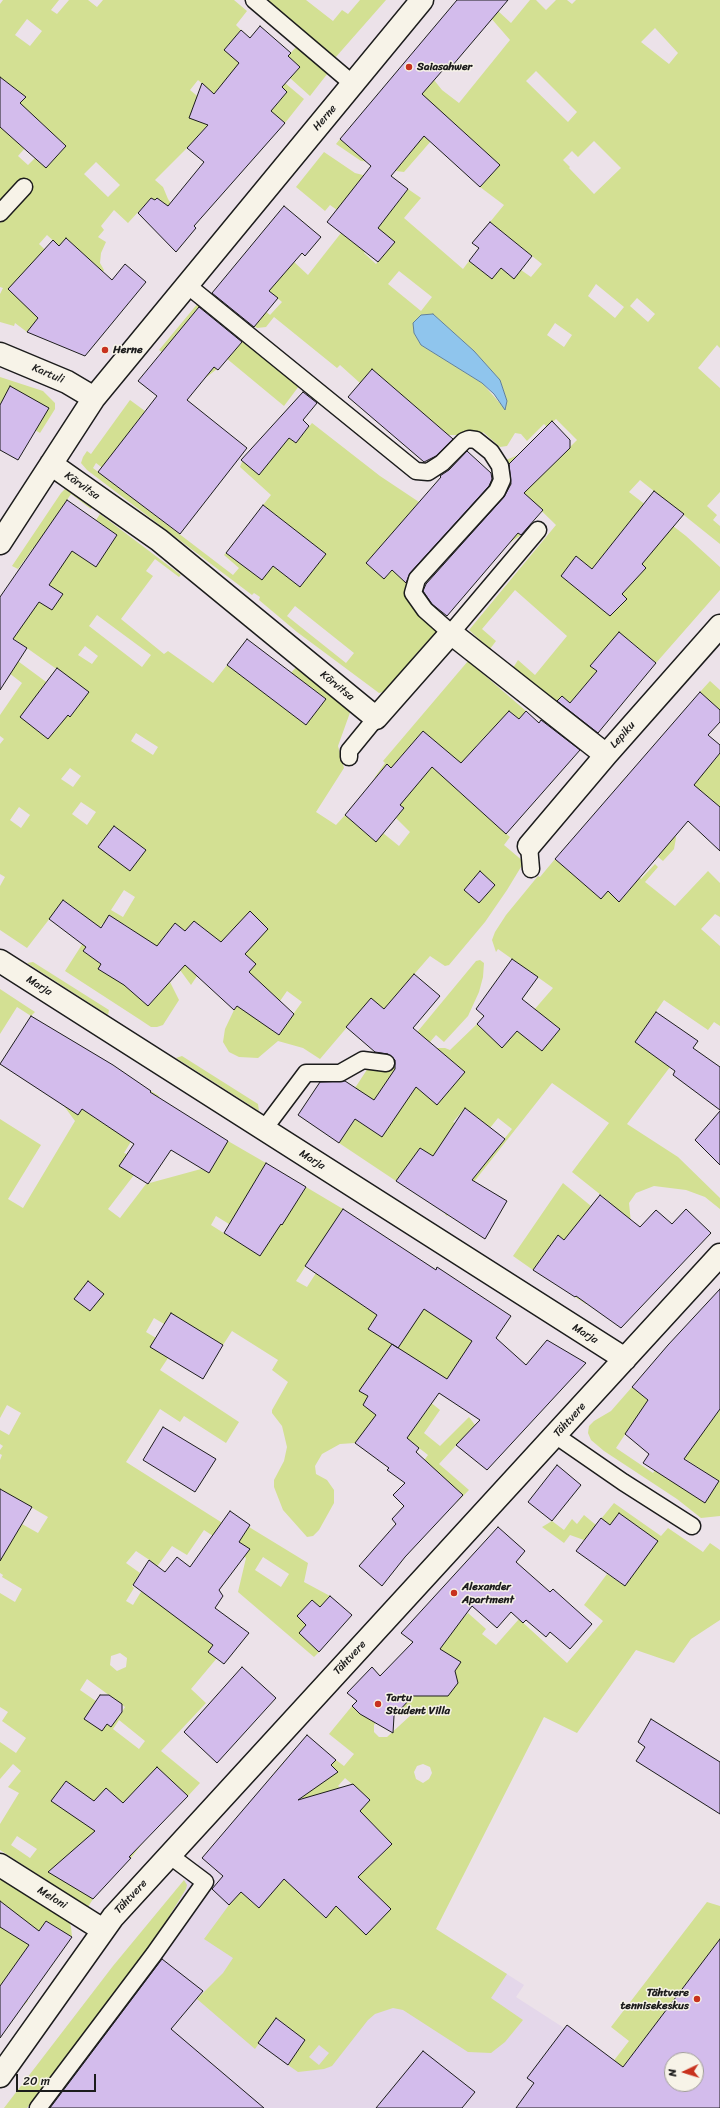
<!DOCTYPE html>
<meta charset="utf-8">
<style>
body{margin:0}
#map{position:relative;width:720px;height:2108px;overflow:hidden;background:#ece2e9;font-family:Sriracha,sans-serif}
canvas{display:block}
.north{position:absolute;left:664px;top:2052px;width:40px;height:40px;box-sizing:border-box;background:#f7f3e8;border:1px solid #9f9d96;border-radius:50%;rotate:266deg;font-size:11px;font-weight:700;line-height:16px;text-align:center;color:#1c1c1c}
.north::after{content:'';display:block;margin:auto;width:14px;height:18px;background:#c8321e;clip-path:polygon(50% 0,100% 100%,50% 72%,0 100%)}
.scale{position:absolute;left:16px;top:2074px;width:80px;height:18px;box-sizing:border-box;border:2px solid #1c1c1c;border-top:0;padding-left:5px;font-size:12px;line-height:14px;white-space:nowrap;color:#1c1c1c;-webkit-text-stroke:3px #f7f3e8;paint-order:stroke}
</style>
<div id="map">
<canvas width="720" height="2108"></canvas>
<div class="north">N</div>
<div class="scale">20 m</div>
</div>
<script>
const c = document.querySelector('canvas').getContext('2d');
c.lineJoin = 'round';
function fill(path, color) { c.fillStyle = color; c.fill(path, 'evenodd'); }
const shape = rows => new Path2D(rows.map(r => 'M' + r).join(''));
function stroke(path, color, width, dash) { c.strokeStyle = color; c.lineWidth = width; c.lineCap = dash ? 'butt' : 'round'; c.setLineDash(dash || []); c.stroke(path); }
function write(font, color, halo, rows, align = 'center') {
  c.font = font + ' Sriracha,sans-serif'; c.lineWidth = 3; c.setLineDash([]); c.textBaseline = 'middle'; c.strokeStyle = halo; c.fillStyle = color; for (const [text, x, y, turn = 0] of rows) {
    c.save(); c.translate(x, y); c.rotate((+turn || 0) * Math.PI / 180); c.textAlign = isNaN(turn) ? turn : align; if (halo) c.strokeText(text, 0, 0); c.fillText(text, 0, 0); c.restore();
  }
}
fill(shape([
 [260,1789,287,1812,436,1929,524,1985,516,1997,561,2026,612,2063,579,2108,4,2108,113,1966]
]), '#e4d7ea');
fill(shape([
 [3,0,59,0,51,10,57,14,69,0,88,0,97,7,103,0,234,0,247,11,236,25,241,30,224,50,238,58,254,92,274,108,287,92,282,87,285,83,304,99,285,123,251,95,233,98,219,87,214,94,198,80,190,90,218,113,187,148,155,180,163,187,168,199,174,208,196,228,157,198,155,200,151,198,128,223,114,210,101,226,104,230,98,237,106,242,101,253,100,263,104,270,99,278,47,307,27,332,15,323,14,326,0,322,0,294,3,288,0,287,0,223,30,191,18,180,0,202,0,107,17,107,25,97,4,80,0,85,0,4],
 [27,19,42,31,30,46,15,35],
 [35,117,66,146,46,168,35,158,28,165,18,156,25,148],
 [96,162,120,185,108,197,84,174],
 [47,235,59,246,66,238,84,255,59,263,39,244],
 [268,0,306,0,333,21,342,10,348,14,360,0,386,0,335,58],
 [530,0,536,0,546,10,556,0,567,0,572,4,576,0,720,0,720,348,717,345,698,368,720,388,720,492,707,506,717,515,713,520,720,526,720,544,640,480,629,492,686,536,720,567,720,590,656,663,628,639,613,657,604,649,590,666,597,671,570,703,562,696,556,703,513,668,518,660,535,675,567,636,515,590,482,629,496,641,490,649,469,630,556,525,519,489,497,514,521,535,508,544,484,524,490,514,505,497,509,477,506,460,518,455,540,477,577,440,556,419,547,427,544,424,527,441,521,434,515,433,507,446,500,447,483,432,481,435,448,435,372,369,360,383,340,365,337,368,274,317,266,327,257,328,247,319,258,305,270,315,282,302,269,291,288,269,293,261,308,275,341,233,354,243,371,220,367,216,369,213,378,220,388,206,393,209,408,189,421,198,404,218,463,269,469,261,492,279,501,268,514,279,521,270,531,277,542,264,490,222,504,205,480,187,500,165,444,114,437,121,415,101,434,80,442,90,459,103,510,40,490,17,497,10,511,23],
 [655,28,678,53,669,64,641,42],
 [536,71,577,112,568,122,526,81],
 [594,141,621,168,594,194,569,168,570,167,563,160,572,151,578,157],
 [382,232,395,242,376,264,364,253,367,249,361,245,368,237,374,242],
 [399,271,432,297,421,311,388,284],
 [596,284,624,307,615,318,588,296],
 [637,298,655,314,648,322,630,306],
 [433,314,474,351,500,380,507,401,505,409,482,383,421,345,414,333,413,324,421,315],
 [555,323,572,335,564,347,547,335],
 [626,526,653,550,642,564,646,568,639,575,635,571,618,591,627,599,619,608,615,605,608,614,561,576,576,556,592,569],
 [296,47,328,73,310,96,290,78,300,67,288,56],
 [402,117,431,141,404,172,396,171,371,162,361,161,336,144,340,139,365,160,404,161,418,143],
 [324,152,355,173,386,181,397,180,381,200,337,210,330,205,325,211,296,187],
 [199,302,202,304,187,322,233,352,245,339,299,386,284,406,226,358,217,369,204,379,159,350],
 [0,377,43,391,55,403,55,409,40,433,35,430,10,387,0,405],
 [130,400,145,411,117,448,147,502,96,463,93,468,233,575,239,568,224,555,238,538,252,572,262,580,273,566,300,587,326,554,263,505,271,495,240,467,242,462,276,422,286,430,284,434,296,443,312,423,380,476,419,502,366,563,384,579,392,570,403,572,409,595,437,628,435,633,415,655,387,691,379,693,297,632,259,600,260,597,254,593,252,595,87,470,81,463,83,457,87,451,91,454],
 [295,606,354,653,346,663,287,616],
 [65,489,70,490,92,507,91,509,71,494,45,532,96,567,117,535,96,520,100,514,181,575,179,577,155,559,146,571,153,576,121,619,164,654,168,651,213,683,227,665,306,725,326,699,291,673,297,666,352,707,338,746,344,768,316,812,336,825,345,815,376,842,383,833,399,846,410,832,396,818,404,808,374,783,375,777,385,763,383,761,468,661,526,711,519,719,509,711,499,722,496,738,489,732,476,746,487,756,458,791,510,837,504,845,524,862,507,890,485,922,449,965,445,966,430,956,384,1009,371,999,320,1059,303,1048,278,1041,258,1058,239,1057,229,1052,223,1042,225,1029,234,1010,260,982,197,976,191,985,180,970,205,929,194,921,185,931,175,923,163,938,137,996,148,1006,170,982,179,1000,163,1025,157,1027,151,1027,139,1019,65,971,83,943,66,932,81,913,64,900,27,948,0,930,0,886,5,877,0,874,0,744,4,739,0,736,0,715,22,683,0,666,7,653,53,687,70,717,89,692,0,629,0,597,2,594,31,613,39,602,52,610,63,594,49,585,61,566,33,548,18,569,12,566,61,493],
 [97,615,151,655,142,667,89,626],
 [85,646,98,656,92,664,78,655],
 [45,720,56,729,48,739,37,730],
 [423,731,434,740,397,761],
 [136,733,158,747,153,755,131,741],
 [70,768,81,776,73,787,61,779],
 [81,802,96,812,87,825,72,814],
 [19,807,30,815,21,828,10,820],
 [114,826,146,850,130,871,99,846],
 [480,871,495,885,479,903,464,890],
 [124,890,135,897,123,917,111,910],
 [250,912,268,928,250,948,232,931],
 [103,923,118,932,124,924,141,936,108,975,98,969,101,964,83,951],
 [287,991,302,1002,278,1035,264,1024],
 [710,681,720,690,720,710,700,692],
 [720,753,720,807,712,801,673,792,715,760],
 [624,779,648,797,672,821,676,838,674,849,663,861,658,857,661,852,666,823,620,783],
 [555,859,601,899,608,891,620,901,630,890,618,879,628,868,641,879,655,864,658,867,645,882,675,906,708,871,720,883,720,917,715,914,701,929,720,946,720,1026,714,1022,708,1030,664,1000,635,1042,670,1067,627,1124,678,1157,720,1198,720,1209,705,1197,686,1190,654,1186,636,1193,629,1203,631,1223,599,1289,586,1304,575,1297,585,1254,558,1236,533,1270,513,1256,563,1183,591,1206,583,1217,602,1214,611,1203,572,1172,609,1123,552,1083,447,1216,445,1214,512,1129,498,1118,490,1128,465,1108,453,1122,457,1124,433,1156,420,1148,396,1181,339,1143,370,1098,355,1088,370,1065,385,1071,476,961,480,960,484,963,483,977,479,992,468,1016,444,1042,436,1035,411,1064,437,1104,465,1072,436,1048,445,1048,450,1050,477,1024,502,1047,553,988,498,949,496,952,492,940,495,932,506,915,538,876,540,877],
 [547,1019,560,1029,542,1051,530,1041],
 [374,1100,406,1101,382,1137,359,1122],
 [33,962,109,1010,108,1015,27,963],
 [0,989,35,1012,31,1016,17,1007,0,1034],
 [182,1056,258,1104,259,1111,176,1058],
 [77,1086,103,1103,93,1117,112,1129,132,1120,151,1091,159,1096,124,1153,127,1154,134,1175,108,1209,120,1218,146,1184,201,1169,209,1173,228,1141,266,1163,244,1200,282,1225,306,1187,343,1209,296,1281,307,1287,353,1216,392,1293,368,1329,398,1348,405,1337,385,1323,423,1289,481,1329,447,1379,404,1381,440,1410,424,1433,440,1446,469,1417,475,1425,439,1464,469,1490,457,1502,430,1477,396,1458,362,1434,355,1443,340,1444,322,1454,315,1466,316,1474,327,1480,334,1490,334,1503,319,1530,313,1536,307,1537,283,1510,274,1487,274,1480,284,1461,287,1447,282,1426,272,1413,272,1410,288,1382,272,1370,278,1360,232,1331,223,1345,171,1314,164,1324,154,1318,146,1332,156,1338,168,1358,160,1370,239,1422,226,1443,184,1416,180,1422,160,1409,126,1462,243,1536,249,1527,308,1563,304,1582,330,1596,320,1607,312,1600,297,1616,306,1625,299,1633,319,1652,314,1657,238,1592,246,1558,204,1530,187,1555,172,1546,148,1579,213,1645,217,1658,191,1689,206,1703,161,1751,200,1783,188,1796,165,1775,154,1786,146,1779,132,1794,145,1840,131,1858,103,1836,93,1899,88,1907,0,1850,0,1824,19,1793,8,1787,21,1771,13,1764,0,1779,0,1742,16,1753,26,1738,2,1721,8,1712,0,1707,0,1593,15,1602,22,1589,2,1577,3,1575,0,1573,0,1559,22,1524,38,1533,48,1517,0,1489,0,1460,2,1455,0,1454,0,1450,3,1446,0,1444,0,1430,9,1435,21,1413,7,1405,0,1418,0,1119,41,1145,8,1199,23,1208,75,1121,64,1106],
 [216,1216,266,1247,260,1256,211,1225],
 [352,1273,381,1293,369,1310,340,1290],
 [88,1281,104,1294,90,1311,74,1299],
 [385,1375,430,1406,411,1433,399,1431,363,1405,368,1396,360,1391],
 [409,1440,428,1455,420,1466],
 [136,1551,151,1561,148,1580,133,1605,126,1601,134,1588,132,1586,140,1573,126,1563],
 [263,1557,289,1574,281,1587,255,1570],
 [120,1653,127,1658,126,1667,117,1671,110,1665,111,1656],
 [87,1679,125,1707,119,1717,80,1690],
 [119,1720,145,1741,139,1749,113,1729],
 [66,1781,78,1790,64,1810,51,1801],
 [17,1836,37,1849,30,1858,11,1845],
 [632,1387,654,1405,632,1424,616,1448,653,1473,655,1470,705,1503,719,1481,684,1458,720,1409,720,1516,701,1518,677,1499,604,1451,591,1440,588,1433,589,1426,594,1421,611,1411],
 [614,1503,661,1536,668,1528,703,1552,710,1543,720,1550,720,1620,691,1639,674,1663,636,1650,577,1733,544,1717,436,1929,507,1974,491,1998,523,2020,505,2042,491,2053,468,2052,403,2010,393,2008,375,2014,368,2020,332,2066,324,2069,298,2072,288,2065,305,2040,277,2018,255,2049,197,1999,223,1973,233,1958,204,1939,229,1905,241,1892,259,1908,319,1839,307,1802,274,1773,287,1758,311,1788,336,1760,344,1766,354,1754,329,1734,352,1706,360,1714,377,1721,374,1725,374,1732,379,1737,387,1737,411,1715,402,1707,394,1684,458,1683,455,1671,461,1662,441,1650,435,1657,453,1628,468,1613,486,1629,482,1634,496,1645,519,1619,567,1663,603,1621,584,1605,607,1574,625,1586,657,1541,619,1513,593,1547,584,1540,570,1535,564,1543,542,1527,552,1521,564,1530,572,1519,577,1524,584,1515,596,1525],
 [423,1764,430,1767,432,1773,429,1779,423,1783,416,1779,414,1772,417,1766],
 [345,1778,370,1800,363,1808,338,1786],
 [362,1814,392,1844,369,1867],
 [335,1854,391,1909,366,1934,336,1906,325,1918,304,1898],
 [319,2045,329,2053,319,2065,309,2057],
 [0,1879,69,1921,71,1927,72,1937,46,1921,3,1983,28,2001,20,2009,0,1995],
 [184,1880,187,1885,186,1889,149,1949,27,2108,4,2108,113,1966],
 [707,1902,720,1906,720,1939,621,2069,612,2063,629,2041,611,2027]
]), '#d3e093');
const water = shape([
 [433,314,474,351,500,380,507,401,505,410,494,394,482,383,421,345,414,333,413,323,421,315,433,314]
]);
fill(water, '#8fc5ed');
stroke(water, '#618199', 1);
const building = shape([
 [457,0,508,0,452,66,449,63,422,94,500,165,480,187,424,136,391,176,408,189,378,228,395,242,378,262,327,222,371,166,340,139,457,0],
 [260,26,291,53,288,56,300,67,282,87,287,92,271,111,285,123,194,226,196,228,176,252,138,213,151,198,155,200,157,198,168,206,204,162,187,148,208,125,189,118,202,83,214,94,239,63,224,50,241,30,250,38,260,26],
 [0,77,26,97,20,103,66,146,46,168,0,127,0,77],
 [284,206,321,237,305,256,302,253,269,291,278,298,254,327,212,293,284,206],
 [490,222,532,256,514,279,501,268,492,279,469,261,479,248,472,243,490,222],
 [66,238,112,280,125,264,146,282,85,356,27,332,38,318,8,289,53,240,59,246,66,238],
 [199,307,242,342,218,370,214,367,187,400,247,448,180,534,98,472,157,396,138,381,199,307],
 [372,369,453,439,436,456,424,462,348,397,372,369],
 [10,386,49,408,18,460,0,450,0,405,10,386],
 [303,392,317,403,303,420,309,426,296,443,289,438,259,475,241,460,303,392],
 [552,421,570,440,570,448,524,493,543,510,521,535,518,533,447,616,432,604,423,591,426,584,504,497,511,484,509,464,552,421],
 [467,451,491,473,492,479,489,486,410,573,406,583,392,570,384,579,366,563,441,477,440,476,449,470,467,451],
 [654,491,684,514,642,564,646,568,622,594,627,599,610,616,561,576,576,556,592,569,654,491],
 [67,500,117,535,96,567,72,551,49,585,63,594,52,610,39,602,13,639,27,648,0,690,0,597,67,500],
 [263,505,326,554,300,587,273,566,262,580,226,553,263,505],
 [619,632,656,663,598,733,557,701,562,696,570,703,597,671,590,666,619,632],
 [247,639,326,699,306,725,227,665,247,639],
 [57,668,89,692,70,717,68,715,48,739,20,717,57,668],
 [700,692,720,710,720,722,708,735,720,745,720,753,694,785,720,807,720,851,688,821,619,902,608,891,601,899,555,859,700,692],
 [509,711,519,719,526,711,539,723,541,720,580,750,506,834,432,767,400,805,404,808,376,842,345,815,387,764,391,768,423,731,461,763,509,711],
 [114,826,146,850,130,871,98,847,114,826],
 [480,871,495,885,479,903,464,890,480,871],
 [63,900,101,928,109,915,157,946,175,923,185,931,194,921,221,942,250,911,268,929,245,954,256,964,249,972,294,1014,279,1035,237,1006,234,1010,185,965,148,1006,124,985,98,969,101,964,83,951,86,947,49,919,63,900],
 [512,959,538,977,522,999,560,1029,542,1051,517,1031,502,1048,477,1024,484,1016,476,1009,512,959],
 [414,974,440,996,413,1028,465,1072,437,1105,416,1087,382,1137,355,1119,339,1143,298,1115,320,1082,345,1081,374,1100,395,1069,395,1060,388,1054,375,1052,346,1027,371,998,384,1009,414,974],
 [656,1012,698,1041,693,1048,720,1067,720,1110,673,1075,675,1071,635,1042,656,1012],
 [31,1016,113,1065,151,1091,150,1092,228,1141,209,1173,171,1150,148,1184,119,1166,134,1144,82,1109,78,1115,0,1064,31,1016],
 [465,1108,505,1139,472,1180,507,1201,485,1239,396,1181,420,1148,433,1156,465,1108],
 [720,1111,720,1165,695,1140,720,1111],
 [266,1163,306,1187,282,1225,281,1224,260,1256,224,1233,266,1163],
 [600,1195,640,1227,656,1210,672,1224,686,1209,711,1233,621,1328,576,1296,575,1297,533,1270,558,1235,564,1240,600,1195],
 [343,1209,436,1270,437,1267,511,1316,496,1338,526,1365,547,1340,586,1363,487,1470,456,1445,480,1420,439,1393,407,1438,419,1448,416,1452,463,1495,405,1557,382,1586,359,1566,396,1524,392,1519,404,1506,393,1495,405,1483,387,1470,389,1468,355,1443,376,1415,363,1405,368,1396,359,1391,392,1344,447,1379,472,1341,424,1309,398,1348,368,1329,377,1315,305,1266,343,1209],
 [88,1281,104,1294,90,1311,74,1299,88,1281],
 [720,1289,720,1409,684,1459,719,1481,705,1503,643,1463,649,1454,625,1434,648,1400,632,1387,668,1345,720,1289],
 [171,1313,223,1345,203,1379,150,1347,171,1313],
 [163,1427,216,1459,195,1492,143,1460,163,1427],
 [557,1465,581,1485,552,1521,528,1502,557,1465],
 [0,1489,32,1507,0,1561,0,1489],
 [230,1511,250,1525,239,1542,250,1549,219,1590,223,1596,215,1608,249,1633,224,1664,208,1652,213,1645,133,1585,149,1560,165,1572,177,1557,190,1567,230,1511],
 [619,1513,658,1541,625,1586,576,1551,601,1518,610,1525,619,1513],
 [498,1527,525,1551,516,1562,550,1592,553,1589,592,1624,570,1649,550,1632,546,1637,526,1620,523,1623,511,1612,497,1628,472,1606,440,1649,461,1662,455,1671,458,1683,448,1696,413,1696,394,1716,393,1733,360,1714,352,1706,357,1701,347,1693,372,1667,380,1676,413,1642,401,1633,498,1527],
 [330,1596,352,1615,319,1652,299,1633,306,1625,297,1616,312,1600,320,1607,330,1596],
 [242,1667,276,1698,217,1763,184,1732,242,1667],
 [100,1695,109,1695,122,1704,122,1712,111,1727,107,1724,102,1731,84,1719,100,1695],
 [651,1719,720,1762,720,1814,636,1761,645,1747,638,1742,651,1719],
 [307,1735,336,1760,331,1765,338,1772,298,1800,353,1784,370,1800,360,1811,392,1844,358,1877,391,1909,366,1935,336,1906,326,1918,284,1879,259,1908,241,1892,229,1905,212,1889,223,1876,202,1858,307,1735],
 [157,1767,188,1796,129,1857,131,1858,93,1899,48,1872,95,1831,51,1801,66,1781,94,1801,106,1788,123,1803,157,1767],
 [0,1901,39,1931,46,1921,72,1937,0,2038,0,1986,29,1945,0,1927,0,1901],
 [720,1939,720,2108,516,2108,534,2083,527,2078,567,2025,623,2067,720,1939],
 [672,2060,696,2060,696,2084,672,2084,672,2060],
 [162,1959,203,1991,171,2029,264,2108,50,2108,162,1959],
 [276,2018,305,2040,288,2065,258,2043,276,2018],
 [423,2051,475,2092,462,2108,376,2108,423,2051]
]);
fill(building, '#d3bcec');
stroke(building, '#1c1c1c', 1);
const service = shape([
 [254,0,353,84],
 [0,213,24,187],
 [187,285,416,471,428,472,442,463,464,441,469,439,476,440,491,452,500,466,502,480,497,491,417,579,413,593,425,610,451,633,538,530],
 [349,757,349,751,376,718],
 [529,846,531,869],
 [264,1129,306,1073,340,1073,363,1060,386,1063],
 [555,1435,623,1482,692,1526],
 [38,2108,154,1954,205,1882,169,1855]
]);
const minor = shape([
 [0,354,67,382,94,398],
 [51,464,159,540,376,718,451,633,606,755],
 [0,543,94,398,422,0],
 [529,846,606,755,720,626],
 [0,961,625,1359],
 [0,1865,103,1930],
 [0,2076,113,1917,720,1255]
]);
stroke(service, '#1c1c1c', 19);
stroke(minor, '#1c1c1c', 25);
stroke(service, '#f7f3e8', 16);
stroke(minor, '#f7f3e8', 22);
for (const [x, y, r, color] of [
 [409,67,4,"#c8321e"],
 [105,350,4,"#c8321e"],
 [454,1593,4,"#c8321e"],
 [378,1704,4,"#c8321e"],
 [697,1999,4,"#c8321e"]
]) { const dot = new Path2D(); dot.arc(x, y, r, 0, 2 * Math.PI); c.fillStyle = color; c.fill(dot); stroke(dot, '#f7f3e8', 1.5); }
write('bold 11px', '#1c1c1c', '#f7f3e8', [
 ["Saiasahwer",417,67],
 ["Herne",113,350],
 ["Alexander",462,1587],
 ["Apartment",462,1600],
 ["Tartu",386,1698],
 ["Student Villa",386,1711],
 ["Tähtvere",689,1993,"right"],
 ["tennisekeskus",689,2006,"right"]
], 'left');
write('11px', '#1c1c1c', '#f7f3e8', [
 ["Herne",325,118,-50],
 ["Kartuli",48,374,23],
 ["Kõrvitsa",82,486,35],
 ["Kõrvitsa",337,686,39],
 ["Lepiku",623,735,-48],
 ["Marja",39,986,32],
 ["Marja",312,1160,32],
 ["Marja",585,1334,32],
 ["Tähtvere",570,1420,-48],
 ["Tähtvere",350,1658,-47],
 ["Tähtvere",131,1897,-47],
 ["Meloni",52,1898,32]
]);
</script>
